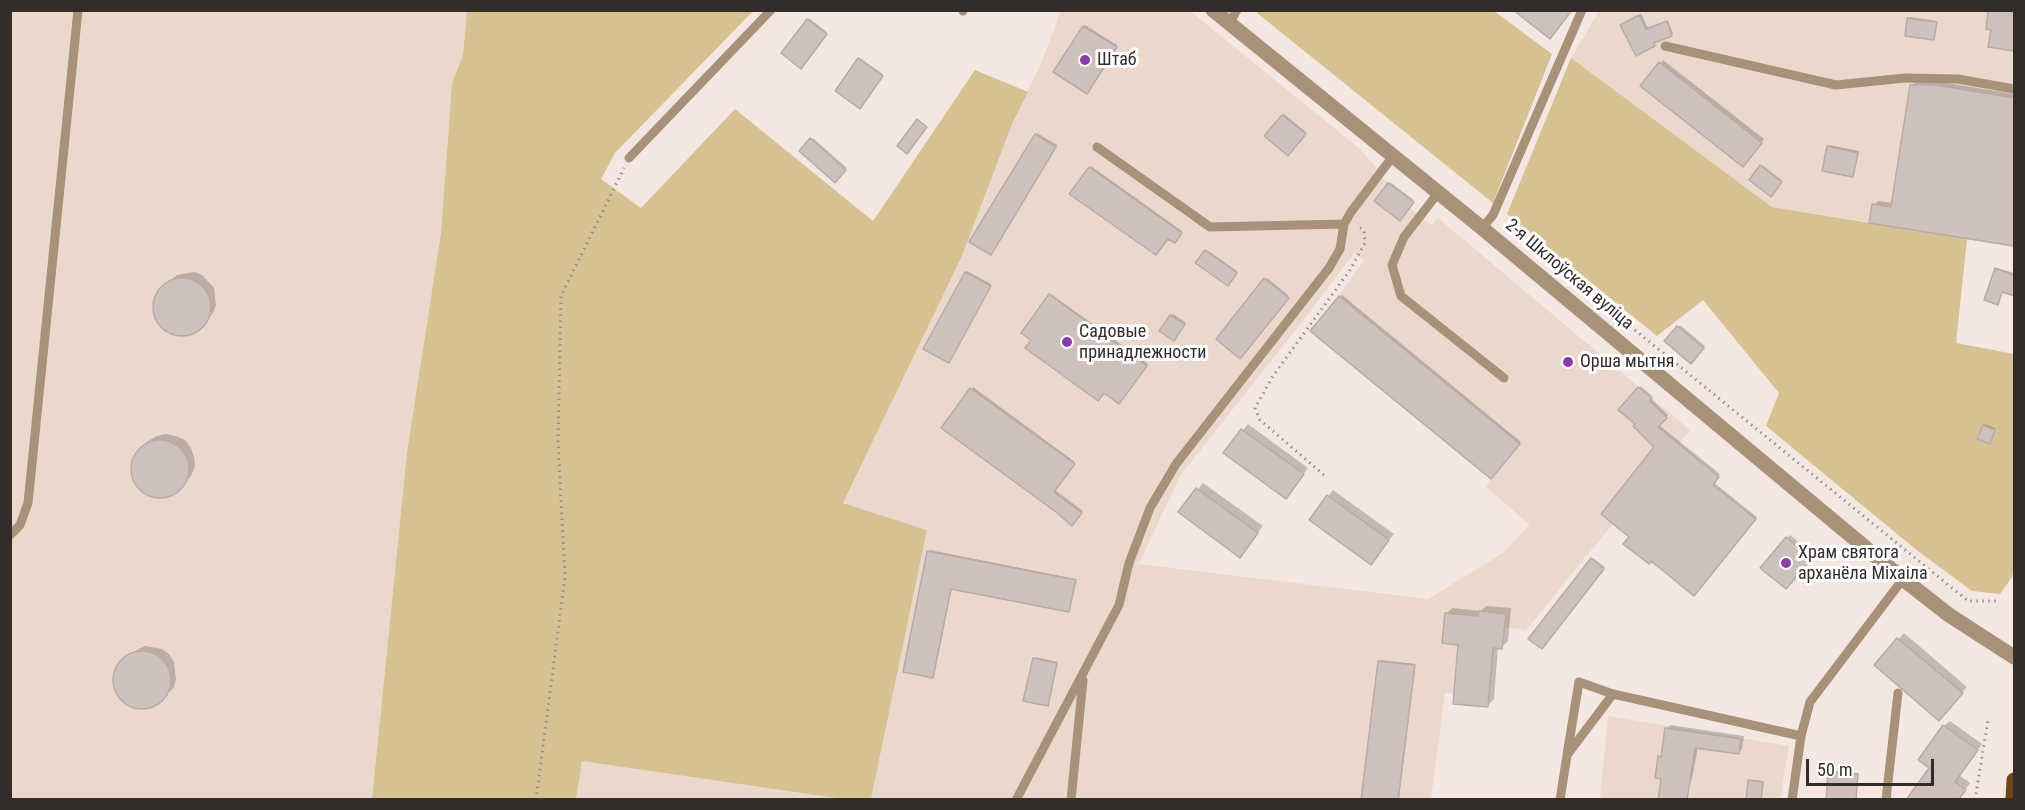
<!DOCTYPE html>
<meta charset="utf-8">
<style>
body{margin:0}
#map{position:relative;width:2025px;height:810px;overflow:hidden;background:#f4e7e1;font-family:"Roboto Condensed",sans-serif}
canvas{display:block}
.frame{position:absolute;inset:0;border:12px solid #322d2b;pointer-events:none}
.scale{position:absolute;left:1806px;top:759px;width:128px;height:27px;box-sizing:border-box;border:3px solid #322d2b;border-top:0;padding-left:8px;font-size:18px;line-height:21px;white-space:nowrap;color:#322d2b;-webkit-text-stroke:4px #fff;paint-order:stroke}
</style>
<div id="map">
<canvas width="2025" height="810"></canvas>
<div class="frame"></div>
<div class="scale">50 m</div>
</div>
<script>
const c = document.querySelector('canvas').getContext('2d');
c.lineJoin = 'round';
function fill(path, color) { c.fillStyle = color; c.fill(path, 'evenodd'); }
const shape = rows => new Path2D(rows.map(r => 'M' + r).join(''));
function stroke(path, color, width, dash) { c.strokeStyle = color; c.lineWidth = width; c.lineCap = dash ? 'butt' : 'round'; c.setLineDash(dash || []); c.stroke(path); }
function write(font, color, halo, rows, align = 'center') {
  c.font = font + ' "Roboto Condensed",sans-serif'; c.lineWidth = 6; c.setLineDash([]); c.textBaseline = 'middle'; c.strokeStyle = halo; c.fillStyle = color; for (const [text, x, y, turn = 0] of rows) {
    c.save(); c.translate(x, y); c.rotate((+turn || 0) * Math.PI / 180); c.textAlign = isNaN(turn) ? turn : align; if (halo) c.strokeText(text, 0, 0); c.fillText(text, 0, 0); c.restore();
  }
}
fill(shape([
 [10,11,467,11,463,55,452,83,441,233,407,452,372,799,11,799],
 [1061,11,1190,11,1360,149,1374,165,1379,176,1414,202,1410,208,1431,225,1438,218,1690,430,1526,630,1505,627,1502,649,1494,649,1488,707,1453,704,1454,693,1445,693,1431,799,871,799,927,530,843,503,962,256,1012,124,1041,63],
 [1354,253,1364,260,1339,296,1310,331,1491,479,1486,487,1530,525,1503,553,1428,599,1139,564,1180,476,1309,313],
 [1599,11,2014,11,2014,246,1772,207,1571,58],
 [1608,716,1789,746,1780,799,1600,800],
 [581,760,843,799,576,800]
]), '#ead8cd');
fill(shape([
 [1259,10,1494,11,1552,54,1493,203,1257,13],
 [467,11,753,11,615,153,601,179,641,208,735,109,873,221,975,70,1028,92,1012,124,962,256,843,503,927,530,871,799,843,799,582,761,576,799,372,799,407,452,441,233,452,83,463,55],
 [1571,58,1772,207,1967,239,1956,343,2014,354,2014,569,2012,577,2000,594,1972,591,1919,552,1766,426,1779,393,1703,300,1657,336,1507,214]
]), '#d6c192');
fill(shape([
 [1990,10,2014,10,2014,50,1990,46,1993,29],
 [1641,14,1648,28,1668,21,1673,33,1654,41,1654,45,1623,24],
 [1910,17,1937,21,1935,37,1934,39,1908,19],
 [809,18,827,32,801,67,783,53],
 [1085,25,1117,45,1088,91,1056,72],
 [860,58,883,74,860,107,837,91],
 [1663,60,1764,139,1746,162,1642,86],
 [1916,82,1941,82,2014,94,2014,245,1871,222,1874,205,1878,201,1893,203,1912,86],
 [1284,114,1306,132,1288,154,1266,136],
 [1037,133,1057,145,992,251,971,241],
 [813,138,847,168,835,181,801,151],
 [1829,145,1859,151,1853,176,1828,147],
 [1762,165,1782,180,1771,195,1751,180],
 [1091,166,1182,231,1174,241,1071,193],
 [1390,182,1414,200,1400,219,1376,201],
 [1207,250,1237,271,1228,284,1198,262],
 [1997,268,2014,273,2014,294,2003,291,1998,304],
 [967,271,991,284,950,360,966,273],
 [194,272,202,275,214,288,216,305,213,313,200,328,192,333,182,335,173,333,164,329,158,321,154,312,154,303,157,293,177,275],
 [1267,278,1289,296,1240,357,1218,339],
 [1051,294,1148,364,1119,402,1023,332],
 [1342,295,1521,442,1491,477,1312,331],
 [1173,314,1185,322,1175,337,1161,330],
 [1680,325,1705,346,1691,362,1666,341],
 [1641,386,1652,396,1650,398,1668,415,1659,425,1720,474,1713,482,1757,517,1694,594,1632,536,1656,447,1637,424,1621,410],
 [973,387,1075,462,1055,490,1083,511,1072,524,943,428],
 [1248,424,1308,468,1291,491,1225,453],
 [1985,424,1995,428,1991,441,1984,426],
 [166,434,176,436,185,440,191,448,194,457,195,466,191,476,172,494,155,497,147,494,135,481,133,464,135,456,148,441,157,436],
 [1203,483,1263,526,1240,556,1180,512],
 [1333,490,1394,534,1371,563,1328,496],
 [1790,535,1814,555,1790,584,1787,538],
 [930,550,1076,579,1070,609,1069,611,951,588,933,676],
 [1593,558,1605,567,1542,647,1530,638],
 [1486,606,1511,608,1508,641,1502,647,1498,647,1494,699,1488,705,1446,614,1452,608,1481,611],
 [1904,633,1967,687,1945,713,1876,665],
 [145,646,162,649,169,654,174,662,176,679,174,687,161,701,152,707,143,708,133,707,124,702,118,695,114,686,114,676,118,667,130,654],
 [1035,657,1058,662,1047,705,1034,658],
 [1381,660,1415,664,1399,800,1362,800],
 [1950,721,1982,744,1959,775,1970,783,1958,800,1931,768,1944,726],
 [1670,725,1744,736,1742,749,1739,752,1698,746,1692,779,1689,783,1660,757,1663,754,1667,729],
 [1831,771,1858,773,1856,800,1827,800],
 [1751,780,1764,781,1761,800,1748,800]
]), '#0003');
const building = shape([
 [1513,10,1572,10,1550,39,1513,10],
 [1988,10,2014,10,2014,51,1988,47,1991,30,1986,29,1988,10],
 [1639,15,1646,29,1667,21,1672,36,1654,43,1655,46,1636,56,1620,25,1639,15],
 [1907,18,1937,22,1934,40,1905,36,1907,18],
 [807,19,827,34,801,69,781,53,807,19],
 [1083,26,1117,47,1087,94,1053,72,1083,26],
 [858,58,883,76,860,109,835,91,858,58],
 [1659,62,1762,143,1743,167,1640,86,1659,62],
 [1910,85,1936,85,2014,98,2014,246,1869,223,1872,204,1891,207,1910,85],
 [1282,115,1306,134,1288,156,1264,136,1282,115],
 [917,119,927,127,907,154,897,146,917,119],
 [1035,134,1056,147,991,255,969,242,1035,134],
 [810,138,846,170,835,183,799,151,810,138],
 [1827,146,1858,153,1853,177,1822,171,1827,146],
 [1760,165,1782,182,1771,197,1749,180,1760,165],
 [1089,167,1182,233,1175,243,1168,239,1156,255,1069,194,1089,167],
 [1388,183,1414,202,1400,221,1374,201,1388,183],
 [1205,250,1237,273,1228,286,1195,263,1205,250],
 [1995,268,2014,275,2014,296,2002,292,1998,305,1984,300,1995,268],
 [965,272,991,286,949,363,923,349,965,272],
 '153 307a29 29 0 1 1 58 0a29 29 0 1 1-58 0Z',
 [1264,278,1289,298,1240,359,1216,339,1264,278],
 [1049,294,1147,366,1119,404,1104,393,1098,401,1025,348,1031,340,1021,333,1049,294],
 [1339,296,1520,444,1491,479,1310,331,1339,296],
 [1170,315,1185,324,1174,341,1159,331,1170,315],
 [1677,326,1704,348,1691,364,1664,341,1677,326],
 [1638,387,1652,398,1650,401,1667,418,1658,427,1719,477,1713,485,1756,519,1694,596,1651,561,1649,564,1623,544,1629,537,1601,514,1654,447,1633,426,1635,424,1618,410,1638,387],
 [970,388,1075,464,1054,492,1082,513,1072,526,1056,512,941,428,970,388],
 [1983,425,1995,430,1990,444,1977,439,1983,425],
 [1241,429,1304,474,1286,499,1223,453,1241,429],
 '131 469a29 29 0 1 1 58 0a29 29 0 1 1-58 0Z',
 [1196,488,1258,533,1240,558,1178,512,1196,488],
 [1327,495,1389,540,1371,565,1309,520,1327,495],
 [1786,537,1812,559,1786,589,1760,568,1786,537],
 [927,551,1076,580,1069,612,951,589,933,678,903,672,927,551],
 [1591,558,1604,569,1542,649,1528,639,1591,558],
 [1479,611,1506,614,1502,649,1493,648,1488,707,1453,704,1458,645,1442,643,1445,613,1478,616,1479,611],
 [1897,638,1963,693,1939,721,1874,665,1897,638],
 '113 680a29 29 0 1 1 58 0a29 29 0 1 1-58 0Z',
 [1033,658,1057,663,1048,706,1023,701,1033,658],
 [1378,661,1415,665,1398,800,1361,800,1378,661],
 [1943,725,1978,750,1955,782,1966,790,1958,800,1906,800,1929,768,1918,760,1943,725],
 [1665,728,1741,739,1739,754,1695,748,1687,800,1658,800,1661,779,1655,778,1658,756,1661,757,1665,728],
 [1828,772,1858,774,1856,800,1826,800,1828,772],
 [1748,780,1763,782,1761,800,1746,800,1748,780]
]);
fill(building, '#cdc0bd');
stroke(building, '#b7aaa7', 1.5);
stroke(shape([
 [1523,239,1968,601,1996,601],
 [1324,475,1260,420,1255,408,1273,376,1350,270,1365,243,1364,230,1357,226],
 [536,800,565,577,558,442,561,296,624,168],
 [1975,800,1988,720]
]), '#978e8a', 3, [1.5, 4.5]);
stroke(shape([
 [963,11,963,10],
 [1229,24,1237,10],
 [1665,46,1836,85,1905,78,1958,79,2014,89],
 [1097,147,1210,227,1344,224],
 [629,158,771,10],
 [1438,193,1404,237,1392,265,1401,296,1504,378],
 [1482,228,1493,215,1582,10],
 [10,535,20,525,28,503,78,10],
 [1613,694,1801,736],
 [1016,800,1119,605,1129,563,1150,508,1176,464,1329,268,1340,249,1344,224,1351,212,1393,156],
 [1071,800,1083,680],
 [1560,800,1567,755,1579,682,1613,694,1567,755],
 [1792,800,1801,736,1810,702,1903,579],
 [1886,800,1898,693]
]), '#a79179', 9);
stroke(shape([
 [1213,10,1482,228,1903,579,1949,615,2014,657]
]), '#a79179', 15);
stroke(shape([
 [2013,800,2014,780]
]), '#6d4717', 15);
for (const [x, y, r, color] of [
 [1085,60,6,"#8b3aa9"],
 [1067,342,6,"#8b3aa9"],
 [1568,362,6,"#8b3aa9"],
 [1786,563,6,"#8b3aa9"]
]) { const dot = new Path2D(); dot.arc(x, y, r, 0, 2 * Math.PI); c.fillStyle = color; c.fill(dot); stroke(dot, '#fff', 2); }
write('18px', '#322d2b', '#fff', [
 ["Штаб",1097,60],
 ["Садовые",1079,332],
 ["принадлежности",1079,353],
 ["Орша мытня",1580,362],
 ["Храм святога",1798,553],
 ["арханёла Міхаіла",1798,574]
], 'left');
write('18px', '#322d2b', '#fff', [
 ["2-я Шклоўская вуліца",1569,275,40]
]);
</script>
